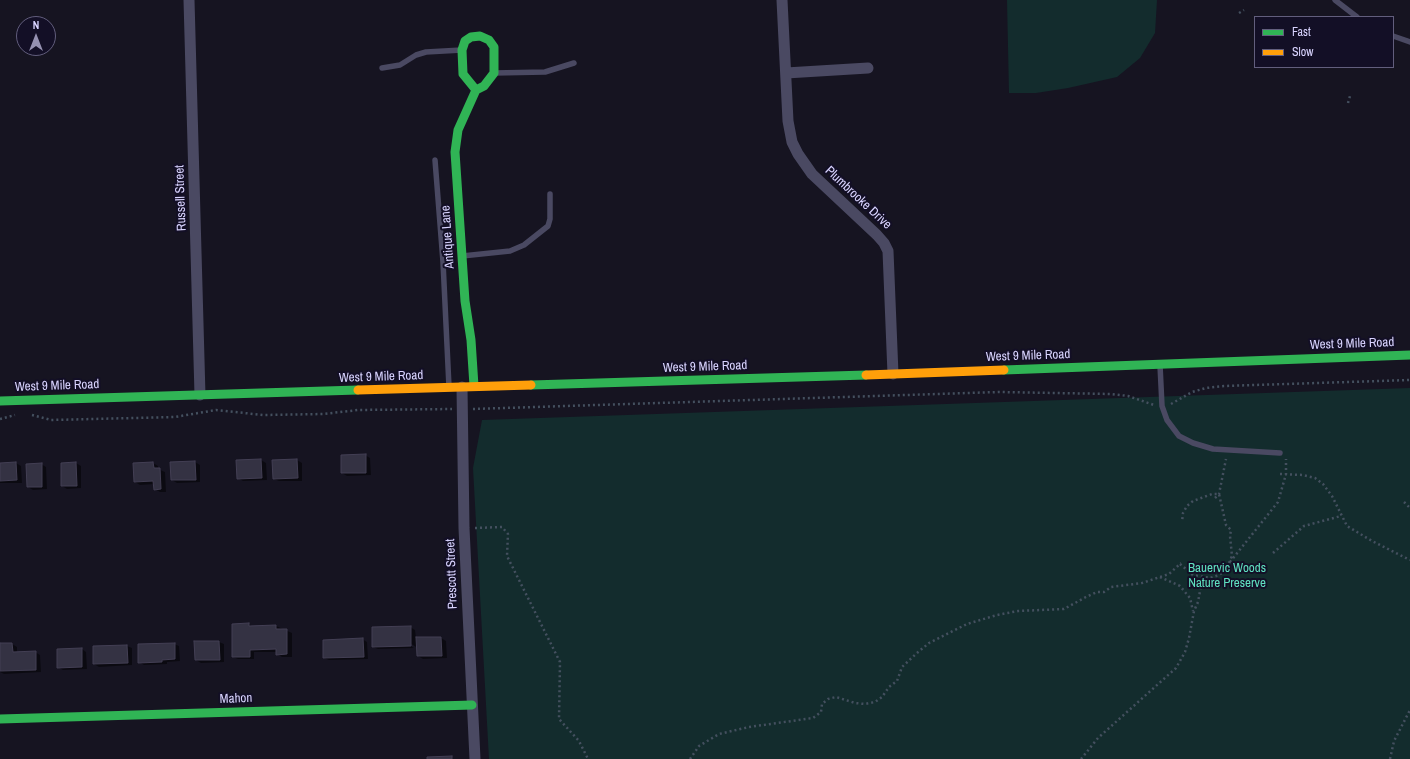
<!DOCTYPE html>
<style>
body{margin:0}
#map{position:relative;width:1410px;height:759px;overflow:hidden;background:#161421;font-family:"Archivo Narrow",sans-serif}
canvas{display:block}
.legend{position:absolute;left:1254px;top:16px;width:140px;height:52px;box-sizing:border-box;background:#130f26;border:1px solid #625e7d;margin:0;padding:5px 7px;list-style:none;font-size:12px;color:#d9d4ff}
.legend li{display:flex;align-items:center;gap:8px;height:20px}
.legend b{width:20px;border:1px solid #625e7d}
.north{position:absolute;left:16px;top:16px;width:40px;height:40px;box-sizing:border-box;background:#130f26;border:1px solid #625e7d;border-radius:50%;rotate:0deg;font-size:11px;font-weight:700;line-height:16px;text-align:center;color:#d9d4ff}
.north::after{content:'';display:block;margin:auto;width:14px;height:18px;background:#9591b1;clip-path:polygon(50% 0,100% 100%,50% 72%,0 100%)}
</style>
<div id="map">
<canvas width="1410" height="759"></canvas>
<ul class="legend">
<li><b style="height:5px;background:#30b455"></b>Fast</li>
<li><b style="height:5px;background:#ff9f0a"></b>Slow</li>
</ul>
<div class="north">N</div>
</div>
<script>
const c = document.querySelector('canvas').getContext('2d');
c.lineJoin = 'round';
function fill(path, color) { c.fillStyle = color; c.fill(path, 'evenodd'); }
const shape = rows => new Path2D(rows.map(r => 'M' + r).join(''));
function stroke(path, color, width, dash) { c.strokeStyle = color; c.lineWidth = width; c.lineCap = dash ? 'butt' : 'round'; c.setLineDash(dash || []); c.stroke(path); }
function write(font, color, halo, rows, align = 'center') {
  c.font = font + ' "Archivo Narrow",sans-serif'; c.lineWidth = 4; c.setLineDash([]); c.textBaseline = 'middle'; c.strokeStyle = halo; c.fillStyle = color; for (const [text, x, y, turn = 0] of rows) {
    c.save(); c.translate(x, y); c.rotate((+turn || 0) * Math.PI / 180); c.textAlign = isNaN(turn) ? turn : align; if (halo) c.strokeText(text, 0, 0); c.fillText(text, 0, 0); c.restore();
  }
}
fill(shape([
 [1007,0,1157,0,1155,33,1140,58,1117,77,1068,88,1036,93,1009,93],
 [1410,388,1410,759,489,759,473,468,482,420]
]), '#132c2d');
fill(shape([
 [365,455,370,458,371,475,347,476,342,473],
 [261,460,266,463,267,480,243,481,238,478,237,461],
 [297,460,302,463,302,481,279,481,274,479],
 [195,462,200,465,200,482,177,483,172,480],
 [16,463,21,466,22,483,0,483,0,464],
 [76,463,81,466,81,488,67,489,62,486],
 [153,463,158,466,158,469,165,472,166,492,160,492,155,489,155,484,140,485,135,482],
 [41,464,46,467,47,489,33,490,28,487],
 [249,624,253,627,276,626,292,633,292,657,282,657,277,654,277,652,254,652,254,659,238,659,233,657],
 [410,627,415,630,416,638,441,638,446,641,447,658,423,659,418,656,418,648,408,642,407,644,414,648,378,649,373,647],
 [362,639,367,642,368,659,329,660,324,658],
 [219,642,224,644,224,662,201,663,196,660],
 [0,644,12,644,17,647,17,653,35,652,40,655,41,672,4,674,0,672],
 [174,644,179,646,180,661,167,662,167,664,144,665,139,662],
 [127,646,132,648,132,665,99,667,94,664],
 [82,649,86,652,87,669,63,670,58,667]
]), '#0007');
const building = shape([
 [366,454,366,473,341,473,341,455,366,454],
 [261,459,262,478,237,479,236,460,261,459],
 [297,459,298,478,273,479,272,460,297,459],
 [195,461,196,480,171,480,170,462,195,461],
 [16,462,17,480,0,481,0,463,16,462],
 [76,462,77,486,61,486,61,463,76,462],
 [153,462,154,468,160,468,161,489,154,490,153,481,134,482,133,463,153,462],
 [42,463,42,487,27,487,26,464,42,463],
 [249,623,249,626,276,625,276,629,287,629,287,654,276,655,276,649,250,650,250,657,232,657,232,624,249,623],
 [411,626,411,646,372,647,372,627,411,626],
 [416,637,441,637,442,656,417,656,416,637],
 [363,638,364,657,323,658,323,640,363,638],
 [194,641,219,641,220,660,195,660,194,641],
 [0,643,12,643,13,652,36,651,36,670,0,671,0,643],
 [175,643,175,659,162,660,162,662,138,663,138,644,175,643],
 [127,645,128,663,93,664,93,646,127,645],
 [82,648,82,667,57,668,57,649,82,648],
 [452,756,452,759,427,759,427,757,452,756]
]);
fill(building, '#343243');
stroke(building, '#433f54', 1);
stroke(shape([
 [1239,13,1244,10],
 [1348,103,1350,96],
 [1171,404,1192,392,1206,388,1224,386,1410,380],
 [473,409,999,392,1111,394,1128,396,1154,405],
 [32,415,51,420,175,417,216,410,263,415,323,414,358,410,452,409],
 [0,419,15,415],
 [1280,474,1303,475,1315,478,1323,484,1332,496,1347,526,1372,541,1410,560],
 [1215,498,1219,494,1226,459],
 [1404,502,1410,508],
 [475,528,502,527,508,534,507,556,560,662,559,719,579,741,588,759],
 [1273,553,1304,526,1341,516],
 [1230,562,1278,502,1286,474,1286,459],
 [1180,564,1193,575,1210,578,1219,575,1226,570,1232,556,1230,536,1231,530,1226,525,1219,494,1212,494,1193,501,1187,506,1183,513,1182,522],
 [1160,577,1180,586,1190,598,1193,611],
 [690,759,699,746,719,734,749,727,813,718,821,712,822,704,828,699,836,697,855,703,865,704,875,702,882,697,889,687,897,681,902,667,917,653,929,643,967,624,997,615,1018,611,1064,609,1086,597,1097,592,1104,592,1111,587,1142,583,1169,574,1181,563],
 [1081,759,1098,738,1176,668,1185,652,1189,638,1194,611,1198,602,1203,575],
 [1390,759,1394,741,1410,710]
]), '#44505f', 2.5, [2, 3]);
stroke(shape([
 [1335,0,1357,17],
 [1393,36,1410,42],
 [382,68,400,65,416,55,426,52,462,50],
 [494,73,545,72,574,63],
 [435,160,443,262,449,387],
 [462,256,510,251,524,245,548,226,550,219,550,194],
 [1160,365,1162,406,1167,420,1179,436,1193,443,1213,449,1280,453]
]), '#4a4962', 5.5);
stroke(shape([
 [189,0,200,395],
 [782,0,788,121,792,142,798,154,812,174,877,235,884,243,888,251,893,374],
 [786,73,868,68],
 [462,387,464,528,475,759]
]), '#4a4962', 11);
stroke(shape([
 [1004,370,1410,355],
 [531,385,866,375],
 [474,386,471,340,465,301,455,152,458,130,476,90,484,86,494,73,494,47,489,40,480,36,471,37,465,41,462,50,463,74,476,90],
 [0,401,358,390],
 [0,719,472,705]
]), '#30b455', 9);
stroke(shape([
 [866,375,1004,370],
 [358,390,531,385]
]), '#ff9f0a', 9);
write('13px', '#d9d4ff', '#130f26', [
 ["Russell Street",181,198,-92],
 ["Plumbrooke Drive",858,198,43],
 ["Antique Lane",448,237,-94],
 ["West 9 Mile Road",1352,344,-2],
 ["West 9 Mile Road",1028,356,-2],
 ["West 9 Mile Road",705,367,-2],
 ["West 9 Mile Road",381,377,-2],
 ["West 9 Mile Road",57,386,-2],
 ["Prescott Street",452,574,-92],
 ["Mahon",236,699,-2]
]);
write('13px', '#5fe0c0', '#130f26', [
 ["Bauervic Woods",1227,569],
 ["Nature Preserve",1227,584]
]);
</script>
